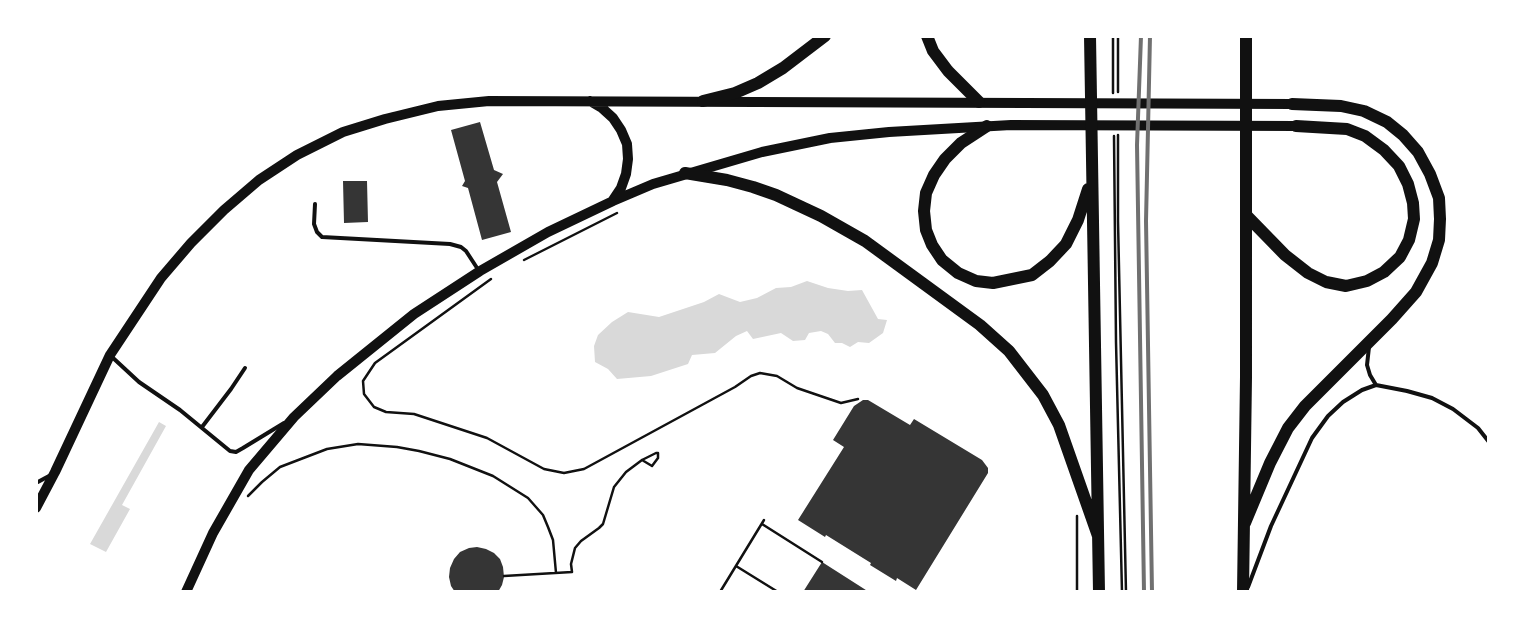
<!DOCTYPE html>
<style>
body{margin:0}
#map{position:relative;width:1525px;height:628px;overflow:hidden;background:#fff;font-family:Overpass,sans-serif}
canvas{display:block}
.frame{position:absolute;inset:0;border:38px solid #fff;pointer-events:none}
</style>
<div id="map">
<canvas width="1525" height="628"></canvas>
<div class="frame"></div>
</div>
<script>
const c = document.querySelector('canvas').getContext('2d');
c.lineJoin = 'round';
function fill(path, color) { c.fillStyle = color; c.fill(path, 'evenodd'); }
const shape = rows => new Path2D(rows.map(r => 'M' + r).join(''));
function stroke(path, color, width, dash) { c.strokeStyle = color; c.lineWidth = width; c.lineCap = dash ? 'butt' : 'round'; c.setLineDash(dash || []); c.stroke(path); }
fill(shape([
 [807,281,828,288,848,291,862,290,878,319,887,320,883,333,869,343,858,342,850,347,842,343,835,343,828,334,821,331,809,333,805,340,793,341,781,333,753,339,747,331,736,336,715,353,692,355,688,364,651,376,617,379,608,369,595,362,594,346,598,335,612,322,628,312,659,317,704,302,719,294,740,302,757,298,776,288,791,287],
 [159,422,166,426,122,505,130,509,106,552,90,544]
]), '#d9d9d9');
fill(shape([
 [480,122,494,170,503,174,497,182,511,232,482,240,468,188,462,186,465,181,451,130],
 [343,181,367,181,368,222,344,223],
 [863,400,868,400,910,425,914,419,982,460,988,468,988,473,916,590,897,578,896,581,870,565,871,563,826,535,825,537,798,520,844,447,833,440,854,406],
 [477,547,486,549,494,553,500,559,503,567,504,577,502,585,498,592,455,592,451,586,449,577,450,568,454,559,460,552,469,548],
 [822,562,869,592,803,592]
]), '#353535');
stroke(shape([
 [1113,36,1113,93],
 [1118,92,1118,36],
 [1118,135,1118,221,1126,592],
 [1114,136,1116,342,1122,592],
 [524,260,617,213],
 [491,279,375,363,363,381,364,394,374,407,386,412,414,414,487,438,544,469,564,473,584,469,735,387,751,376,760,373,777,376,797,388,841,403,858,399],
 [248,496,262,482,280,467,327,449,358,444,397,447,419,451,450,459,493,476,528,498,543,515,548,527,553,540,556,573],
 [1077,516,1077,592],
 [762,524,822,562],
 [736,566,778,592],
 [504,576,572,572,571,564,575,548,581,541,599,528,603,524,614,487,626,472,642,460,656,453,658,453,658,458,652,466,642,460],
 [720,592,764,520]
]), '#111', 2.5);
stroke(shape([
 [315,204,314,224,317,232,322,237,450,244,461,247,466,251,479,271],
 [1369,347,1367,365,1370,375,1376,385],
 [112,357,139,382,180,410,230,451,236,452,243,448,284,423],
 [202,427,231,389,245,368],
 [36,483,49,476],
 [1248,587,1271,526,1312,438,1328,416,1343,402,1362,390,1376,385,1407,391,1432,398,1453,409,1478,428,1489,442]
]), '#111', 4);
stroke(shape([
 [590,101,602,108,613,118,621,130,627,144,628,159,626,174,621,188,613,200],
 [36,508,55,472,110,355,161,278,191,243,224,210,259,180,297,155,343,132,385,119,438,106,489,101,1292,104],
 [186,592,213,533,249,470,294,417,337,376,414,314,480,271,548,232,613,201,653,184,762,152,830,138,889,132,1011,125,1296,126]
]), '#111', 10);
stroke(shape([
 [927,36,933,51,948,71,979,102],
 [1090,36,1099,592],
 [703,101,735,93,758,83,783,68,825,36],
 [987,126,961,143,945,159,934,175,926,193,924,211,926,230,932,245,942,260,958,273,976,281,993,283,1032,275,1050,261,1066,244,1078,220,1088,189],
 [685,173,727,180,753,187,776,195,821,216,865,241,980,325,1009,351,1043,395,1059,425,1098,536],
 [1246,215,1285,255,1308,273,1326,282,1346,286,1367,281,1384,272,1400,257,1409,240,1414,219,1413,203,1408,184,1399,166,1384,150,1365,136,1347,129,1296,126],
 [1245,523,1270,463,1288,428,1305,406,1392,319,1416,292,1432,263,1439,240,1440,219,1439,198,1430,174,1418,152,1403,135,1387,122,1364,111,1341,106,1292,104],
 [1243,592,1246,377,1246,36]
]), '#111', 12);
stroke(shape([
 [1141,36,1137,145,1144,592],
 [1150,36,1146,221,1152,592]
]), '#707070', 4);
</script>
